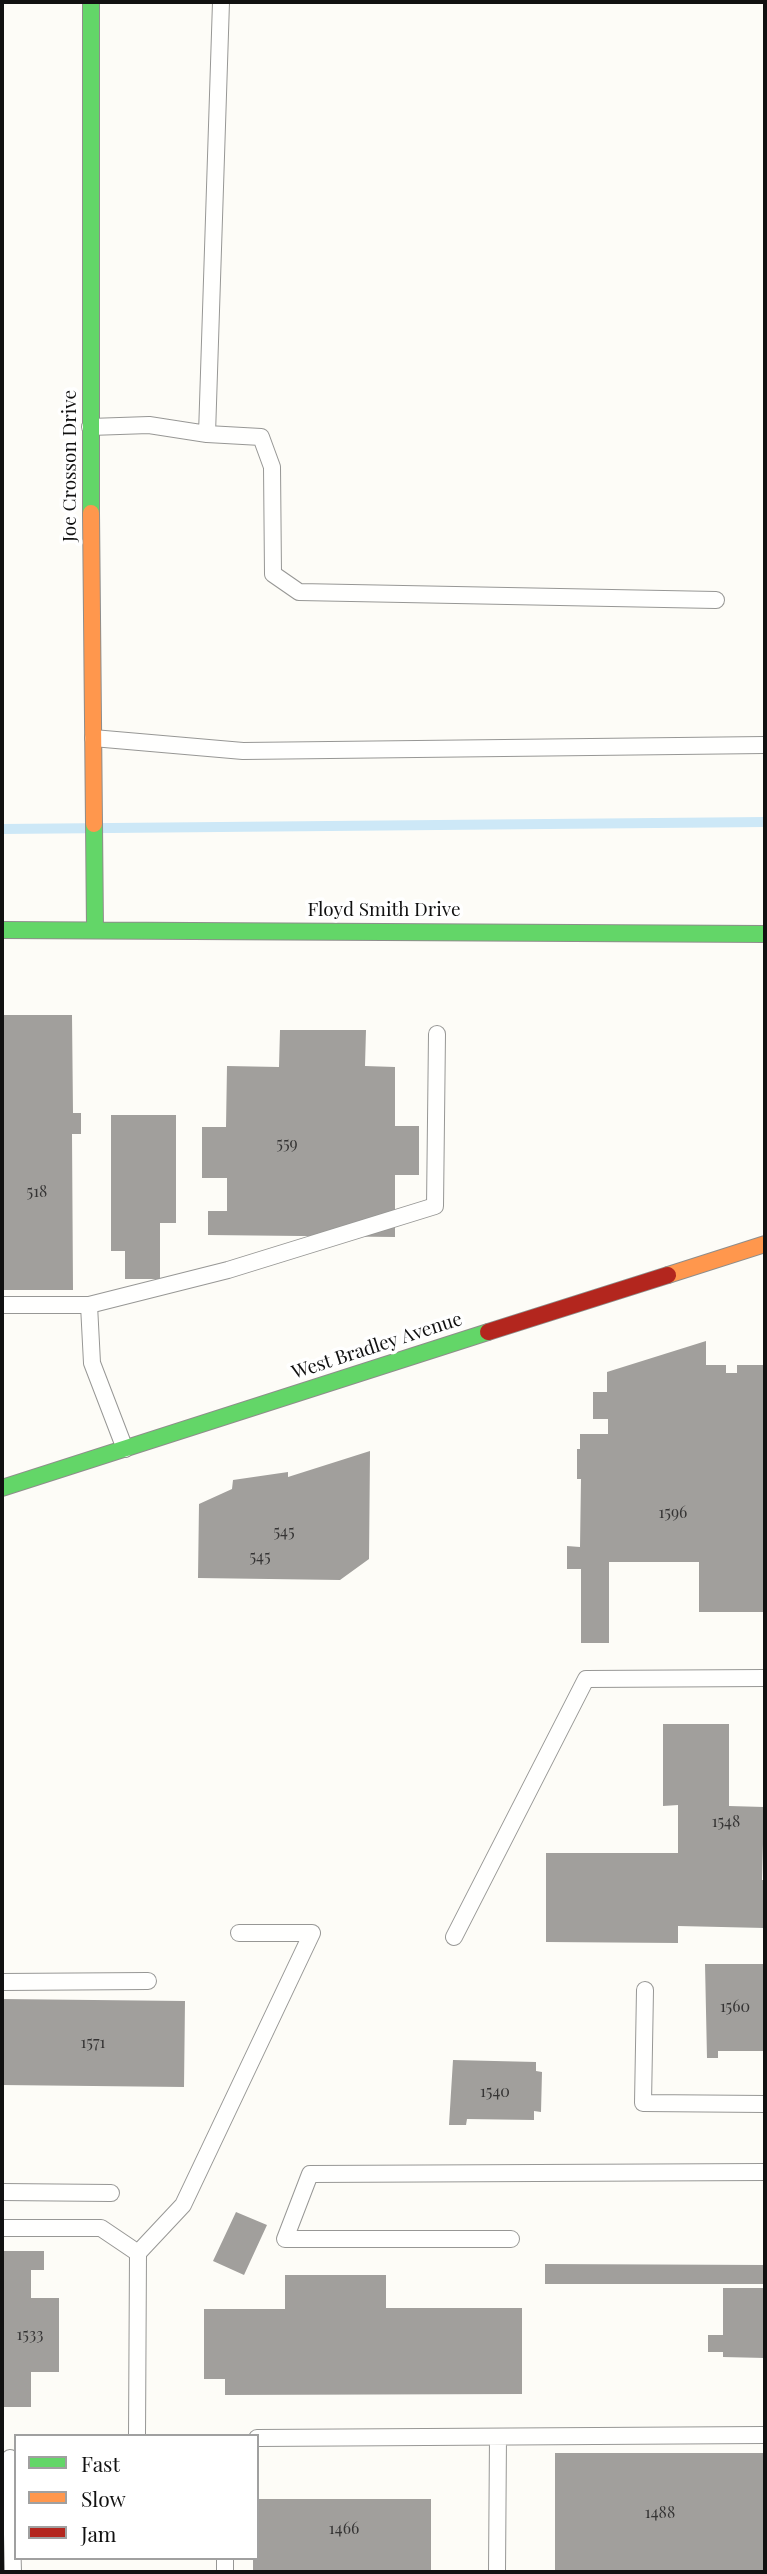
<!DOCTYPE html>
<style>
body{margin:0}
#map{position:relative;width:767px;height:2574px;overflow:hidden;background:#fdfcf7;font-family:"Playfair Display",serif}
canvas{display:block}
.frame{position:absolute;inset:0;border:4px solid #111;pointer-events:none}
.legend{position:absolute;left:14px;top:2434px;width:245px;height:126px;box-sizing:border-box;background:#fff;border:2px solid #a0a0a0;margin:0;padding:9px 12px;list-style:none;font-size:21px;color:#111}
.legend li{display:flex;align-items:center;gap:14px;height:35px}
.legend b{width:35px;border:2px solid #a0a0a0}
</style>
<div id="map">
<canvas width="767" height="2574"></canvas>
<div class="frame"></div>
<ul class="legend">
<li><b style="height:9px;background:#63d668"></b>Fast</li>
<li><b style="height:9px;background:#ff974d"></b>Slow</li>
<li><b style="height:9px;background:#b3261e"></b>Jam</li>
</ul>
</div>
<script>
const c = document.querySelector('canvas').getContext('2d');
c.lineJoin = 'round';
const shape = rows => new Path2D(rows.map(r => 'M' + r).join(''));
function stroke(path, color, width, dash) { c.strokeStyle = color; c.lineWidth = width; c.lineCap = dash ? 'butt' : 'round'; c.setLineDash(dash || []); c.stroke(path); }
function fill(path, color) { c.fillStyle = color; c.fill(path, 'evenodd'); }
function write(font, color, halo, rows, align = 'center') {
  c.font = font + ' "Playfair Display",serif'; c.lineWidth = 7; c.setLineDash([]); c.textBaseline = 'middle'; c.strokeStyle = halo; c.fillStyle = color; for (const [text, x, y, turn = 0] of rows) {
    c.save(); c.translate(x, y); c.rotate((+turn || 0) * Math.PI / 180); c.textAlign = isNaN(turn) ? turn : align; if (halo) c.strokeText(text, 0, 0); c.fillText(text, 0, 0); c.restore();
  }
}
stroke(shape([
 [2,829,765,822]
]), '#cde8f7', 10);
fill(shape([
 [2,1015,72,1015,73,1113,81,1113,81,1134,72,1134,73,1290,3,1290],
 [280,1030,366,1030,365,1066,395,1067,395,1126,419,1126,419,1175,395,1175,395,1237,208,1235,208,1211,227,1211,227,1178,202,1178,202,1127,226,1127,227,1066,279,1067],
 [111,1115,176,1115,176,1223,160,1223,160,1279,125,1279,125,1251,111,1251],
 [706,1341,706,1365,726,1365,726,1373,737,1373,737,1365,765,1365,765,1612,699,1612,699,1562,609,1562,609,1643,581,1643,581,1569,567,1569,567,1546,580,1547,581,1479,577,1479,577,1449,580,1449,580,1434,608,1434,608,1419,593,1419,593,1392,607,1392,607,1372],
 [370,1451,369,1559,340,1580,198,1578,199,1504,232,1489,233,1480,288,1472,288,1477],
 [663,1724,729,1724,729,1806,764,1807,762,1880,765,1880,765,1928,678,1926,678,1943,546,1942,546,1853,678,1853,678,1805,663,1806],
 [705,1964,765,1964,765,2051,718,2051,718,2058,707,2058],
 [2,1999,185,2001,184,2087,2,2085],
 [453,2060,536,2062,536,2071,542,2072,541,2112,534,2111,534,2120,467,2119,466,2125,449,2125],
 [236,2212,267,2225,244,2275,213,2261],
 [2,2251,44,2251,44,2270,31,2270,31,2298,59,2298,59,2372,31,2372,31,2407,2,2407],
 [545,2264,765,2265,765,2284,545,2284],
 [285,2275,386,2275,386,2308,522,2308,522,2394,225,2395,225,2379,204,2379,204,2309,285,2309],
 [723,2288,765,2288,765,2358,723,2357,723,2352,708,2352,708,2335,723,2335],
 [555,2453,765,2453,765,2572,555,2572],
 [257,2499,431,2499,431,2572,253,2572,253,2558,257,2558]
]), '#a19f9c');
const lane = shape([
 [90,427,149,425,207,434,261,437,272,467,273,574,299,592,716,600],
 [207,434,221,2],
 [93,738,243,751,765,745],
 [2,1305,89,1305,92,1363,125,1449],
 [89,1305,228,1270,435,1206,437,1034],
 [454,1937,586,1679,765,1678],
 [2,1982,148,1981],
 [645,1990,643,2103,765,2104],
 [2,2192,111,2193],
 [2,2228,101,2228,138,2253,137,2436],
 [511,2239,285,2239,310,2174,765,2172],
 [138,2253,183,2205,312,1933,239,1933],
 [257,2438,765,2435],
 [10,2458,13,2572],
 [225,2558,225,2572],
 [497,2572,498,2437]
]);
const fast = shape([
 [91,513,91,2],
 [94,824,95,929],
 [2,930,765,934],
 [2,1488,488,1332]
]);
const slow = shape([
 [91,513,94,824],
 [668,1275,765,1244]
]);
const jam = shape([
 [488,1332,668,1275]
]);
stroke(lane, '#979795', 18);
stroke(fast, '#8e8d8b', 18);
stroke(slow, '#8e8d8b', 18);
stroke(jam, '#8e8d8b', 18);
stroke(lane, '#fffffe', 16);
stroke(fast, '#63d668', 16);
stroke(slow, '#ff974d', 16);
stroke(jam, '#b3261e', 16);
write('16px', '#353434', null, [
 ["559",287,1144],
 ["518",37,1192],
 ["1596",673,1513],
 ["545",284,1532],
 ["545",260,1557],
 ["1548",726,1822],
 ["1560",735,2007],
 ["1571",93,2043],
 ["1540",495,2092],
 ["1533",30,2335],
 ["1488",660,2513],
 ["1466",344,2529]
]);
write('19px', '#111', '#fff', [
 ["Joe Crosson Drive",70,466,-90],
 ["Floyd Smith Drive",384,910],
 ["West Bradley Avenue",377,1346,-18]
]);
</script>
